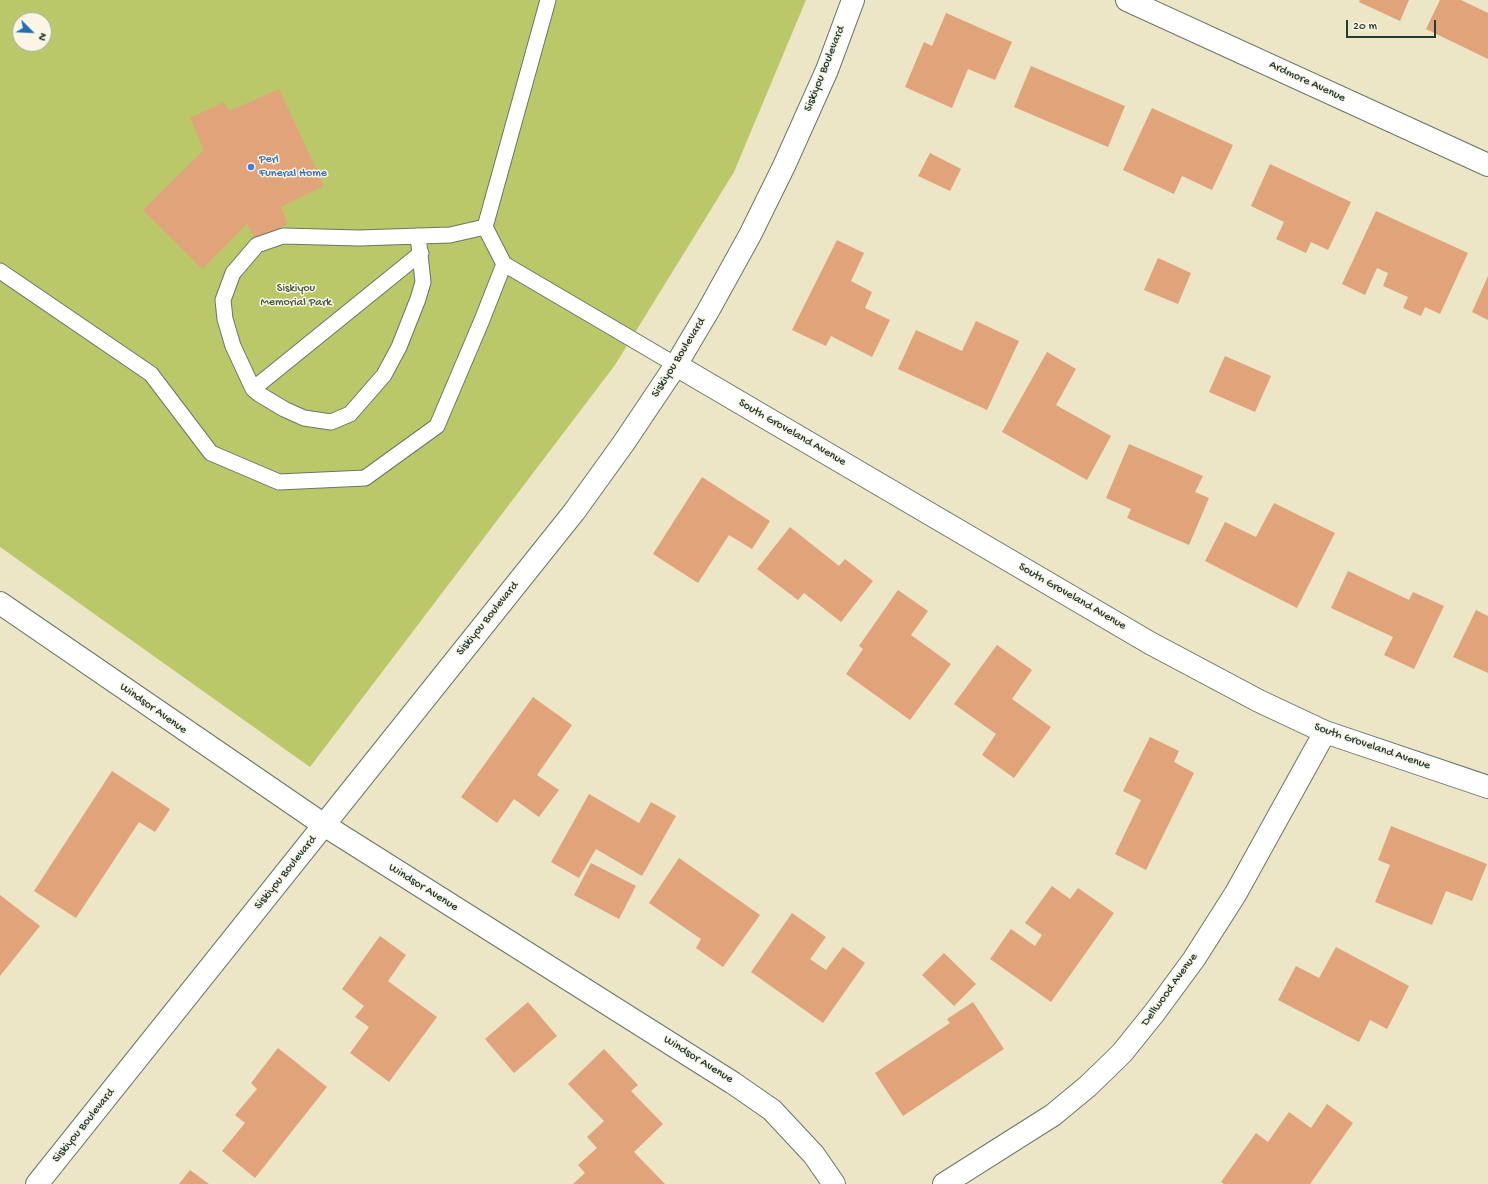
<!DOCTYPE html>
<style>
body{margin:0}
#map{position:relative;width:1488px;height:1184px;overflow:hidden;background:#ece5c6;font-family:"Gochi Hand",sans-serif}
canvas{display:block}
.north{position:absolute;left:12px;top:12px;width:40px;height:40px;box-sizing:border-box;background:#fcf5e5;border:1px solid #a4ab9e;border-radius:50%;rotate:114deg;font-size:11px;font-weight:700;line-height:16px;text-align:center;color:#1f3d34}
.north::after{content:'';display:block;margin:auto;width:14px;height:18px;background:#1f6fb2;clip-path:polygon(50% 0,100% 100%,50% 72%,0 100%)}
.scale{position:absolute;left:1346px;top:20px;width:90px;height:18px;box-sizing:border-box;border:2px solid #1f3d34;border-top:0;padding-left:5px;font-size:12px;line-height:14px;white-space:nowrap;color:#1f3d34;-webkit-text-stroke:3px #fcf5e5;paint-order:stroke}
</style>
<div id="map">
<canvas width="1488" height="1184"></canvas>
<div class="north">N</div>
<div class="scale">20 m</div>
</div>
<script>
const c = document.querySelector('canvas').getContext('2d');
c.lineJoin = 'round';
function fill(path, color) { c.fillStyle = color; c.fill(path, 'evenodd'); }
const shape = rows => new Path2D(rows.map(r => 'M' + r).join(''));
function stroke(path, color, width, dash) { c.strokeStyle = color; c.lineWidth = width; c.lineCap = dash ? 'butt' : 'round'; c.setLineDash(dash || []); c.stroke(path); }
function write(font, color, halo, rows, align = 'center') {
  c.font = font + ' "Gochi Hand",sans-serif'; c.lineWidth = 3; c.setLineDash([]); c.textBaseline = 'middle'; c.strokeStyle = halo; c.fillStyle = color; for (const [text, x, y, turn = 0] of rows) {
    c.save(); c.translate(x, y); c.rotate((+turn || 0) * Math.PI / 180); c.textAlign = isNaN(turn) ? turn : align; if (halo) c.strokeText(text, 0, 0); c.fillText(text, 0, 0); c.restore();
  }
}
fill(shape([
 [0,0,806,0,734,172,615,365,310,767,0,547],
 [20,20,44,20,44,44,20,44]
]), '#bbc86a');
fill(shape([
 [1360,0,1409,0,1400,21,1359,2],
 [1440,0,1461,0,1488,13,1488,59,1426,29],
 [946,13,1012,42,995,80,968,69,952,108,905,87,924,42,932,46],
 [1031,66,1125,106,1108,147,1014,107],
 [279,89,324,186,281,207,288,224,255,239,247,224,202,269,143,210,204,150,190,118,224,102,229,111],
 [1152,108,1233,145,1212,190,1182,176,1174,194,1123,170],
 [930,153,961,169,950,191,918,176],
 [1270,164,1351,202,1328,250,1311,242,1306,253,1276,239,1284,222,1251,206],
 [1376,211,1468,253,1440,314,1425,307,1421,316,1403,308,1408,297,1383,286,1388,273,1377,268,1365,295,1342,284],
 [837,240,864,253,851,281,872,292,865,308,890,320,872,357,831,336,826,346,792,330],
 [1158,258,1191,273,1178,304,1144,290],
 [1488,276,1488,320,1472,312],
 [976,321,1019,341,987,410,898,369,916,330,962,351],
 [1047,352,1076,369,1056,405,1111,436,1087,480,1002,432],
 [1225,356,1271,376,1255,412,1209,392],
 [1129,444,1203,476,1195,492,1209,498,1189,545,1127,518,1131,509,1106,498],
 [702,477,770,521,752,549,729,535,698,583,653,554],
 [1274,503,1335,533,1297,608,1205,561,1225,522,1256,537],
 [790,527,839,566,845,559,873,581,841,622,804,593,798,600,757,569],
 [1348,571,1409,600,1413,592,1444,606,1414,669,1384,655,1393,637,1331,608],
 [898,590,928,611,911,635,951,664,910,720,846,674,863,649,859,646],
 [1476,610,1488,616,1488,673,1453,657],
 [997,645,1032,670,1012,699,1051,727,1014,778,982,755,996,734,954,704],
 [533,697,572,725,537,775,559,790,539,817,514,799,497,823,461,797],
 [1150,737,1179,751,1174,762,1194,773,1146,870,1115,854,1141,800,1123,791],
 [112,771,170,809,155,832,139,822,76,918,34,891],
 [589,794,639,823,651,802,676,816,642,876,596,849,579,878,551,862],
 [1391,826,1487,864,1472,901,1446,891,1432,925,1375,902,1390,865,1378,860],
 [679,858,760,915,723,967,696,948,701,939,649,903],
 [591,863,636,886,619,919,574,895],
 [1052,886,1070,899,1078,888,1114,913,1051,1002,990,959,1011,929,1035,946,1042,935,1025,923],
 [0,895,40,926,0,976],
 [792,913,826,937,810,959,826,970,843,947,865,963,823,1023,751,972],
 [380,936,406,955,388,981,437,1017,389,1082,350,1053,369,1027,355,1017,364,1006,342,989],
 [1336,947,1409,986,1387,1029,1370,1020,1359,1042,1278,1000,1296,966,1319,978],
 [944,953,976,984,954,1006,922,975],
 [528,1002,557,1036,514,1073,485,1039],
 [973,1002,1004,1049,903,1116,875,1073,950,1023,947,1019],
 [278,1048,327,1087,255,1178,222,1151,245,1123,235,1115,257,1089,251,1083],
 [604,1049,638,1085,631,1091,663,1124,634,1152,665,1184,573,1184,585,1173,578,1165,597,1148,587,1137,604,1121,568,1084],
 [1327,1104,1353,1123,1310,1184,1224,1184,1221,1182,1256,1133,1268,1142,1289,1112,1311,1128],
 [190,1170,209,1184,179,1184]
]), '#e1a37a');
const service = shape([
 [548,0,485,227,504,264,676,365],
 [418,236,423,282,418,299,399,347,384,375,350,414,331,422,304,418,284,409,259,394,253,389,233,346,225,319,223,300,233,273,257,245,283,236,359,238,450,235,485,227],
 [0,271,151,374,211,453,279,482,365,478,437,426,482,320,504,264],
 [253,389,421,253]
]);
const minor = shape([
 [1127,0,1488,165],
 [676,365,1150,643,1259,701,1325,732,1488,787],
 [0,603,324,825,733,1083,772,1110,814,1155,834,1184],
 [944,1184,1053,1115,1088,1086,1122,1053,1155,1012,1194,959,1236,893,1325,732]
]);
const tertiary = shape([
 [37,1184,574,512,623,444,676,365,708,311,750,235,784,166,827,70,853,0]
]);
stroke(service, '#677867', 17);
stroke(minor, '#677867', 24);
stroke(tertiary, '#677867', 24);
stroke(service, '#fff', 15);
stroke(minor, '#fff', 22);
stroke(tertiary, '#fff', 22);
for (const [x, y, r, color] of [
 [251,167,4,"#3f7fe0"]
]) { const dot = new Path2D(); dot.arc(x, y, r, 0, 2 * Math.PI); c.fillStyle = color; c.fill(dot); stroke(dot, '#fcf5e5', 1.5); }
write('12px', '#1f3d34', '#fcf5e5', [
 ["Siskiyou Boulevard",825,69,-68],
 ["Ardmore Avenue",1307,82,25],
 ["Siskiyou Boulevard",679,358,-58],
 ["South Groveland Avenue",792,433,30],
 ["South Groveland Avenue",1072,597,30],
 ["Siskiyou Boulevard",488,619,-51],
 ["Windsor Avenue",153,709,35],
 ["South Groveland Avenue",1372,747,19],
 ["Siskiyou Boulevard",286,873,-51],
 ["Windsor Avenue",423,888,32],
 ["Dellwood Avenue",1170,990,-54],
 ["Windsor Avenue",698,1060,32],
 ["Siskiyou Boulevard",84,1126,-51]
]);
write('12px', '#366cbe', '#fcf5e5', [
 ["Perl",259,160],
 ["Funeral Home",259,174]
], 'left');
write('12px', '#3e593f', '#fcf5e5', [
 ["Siskiyou",296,289],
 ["Memorial Park",296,303]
]);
</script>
